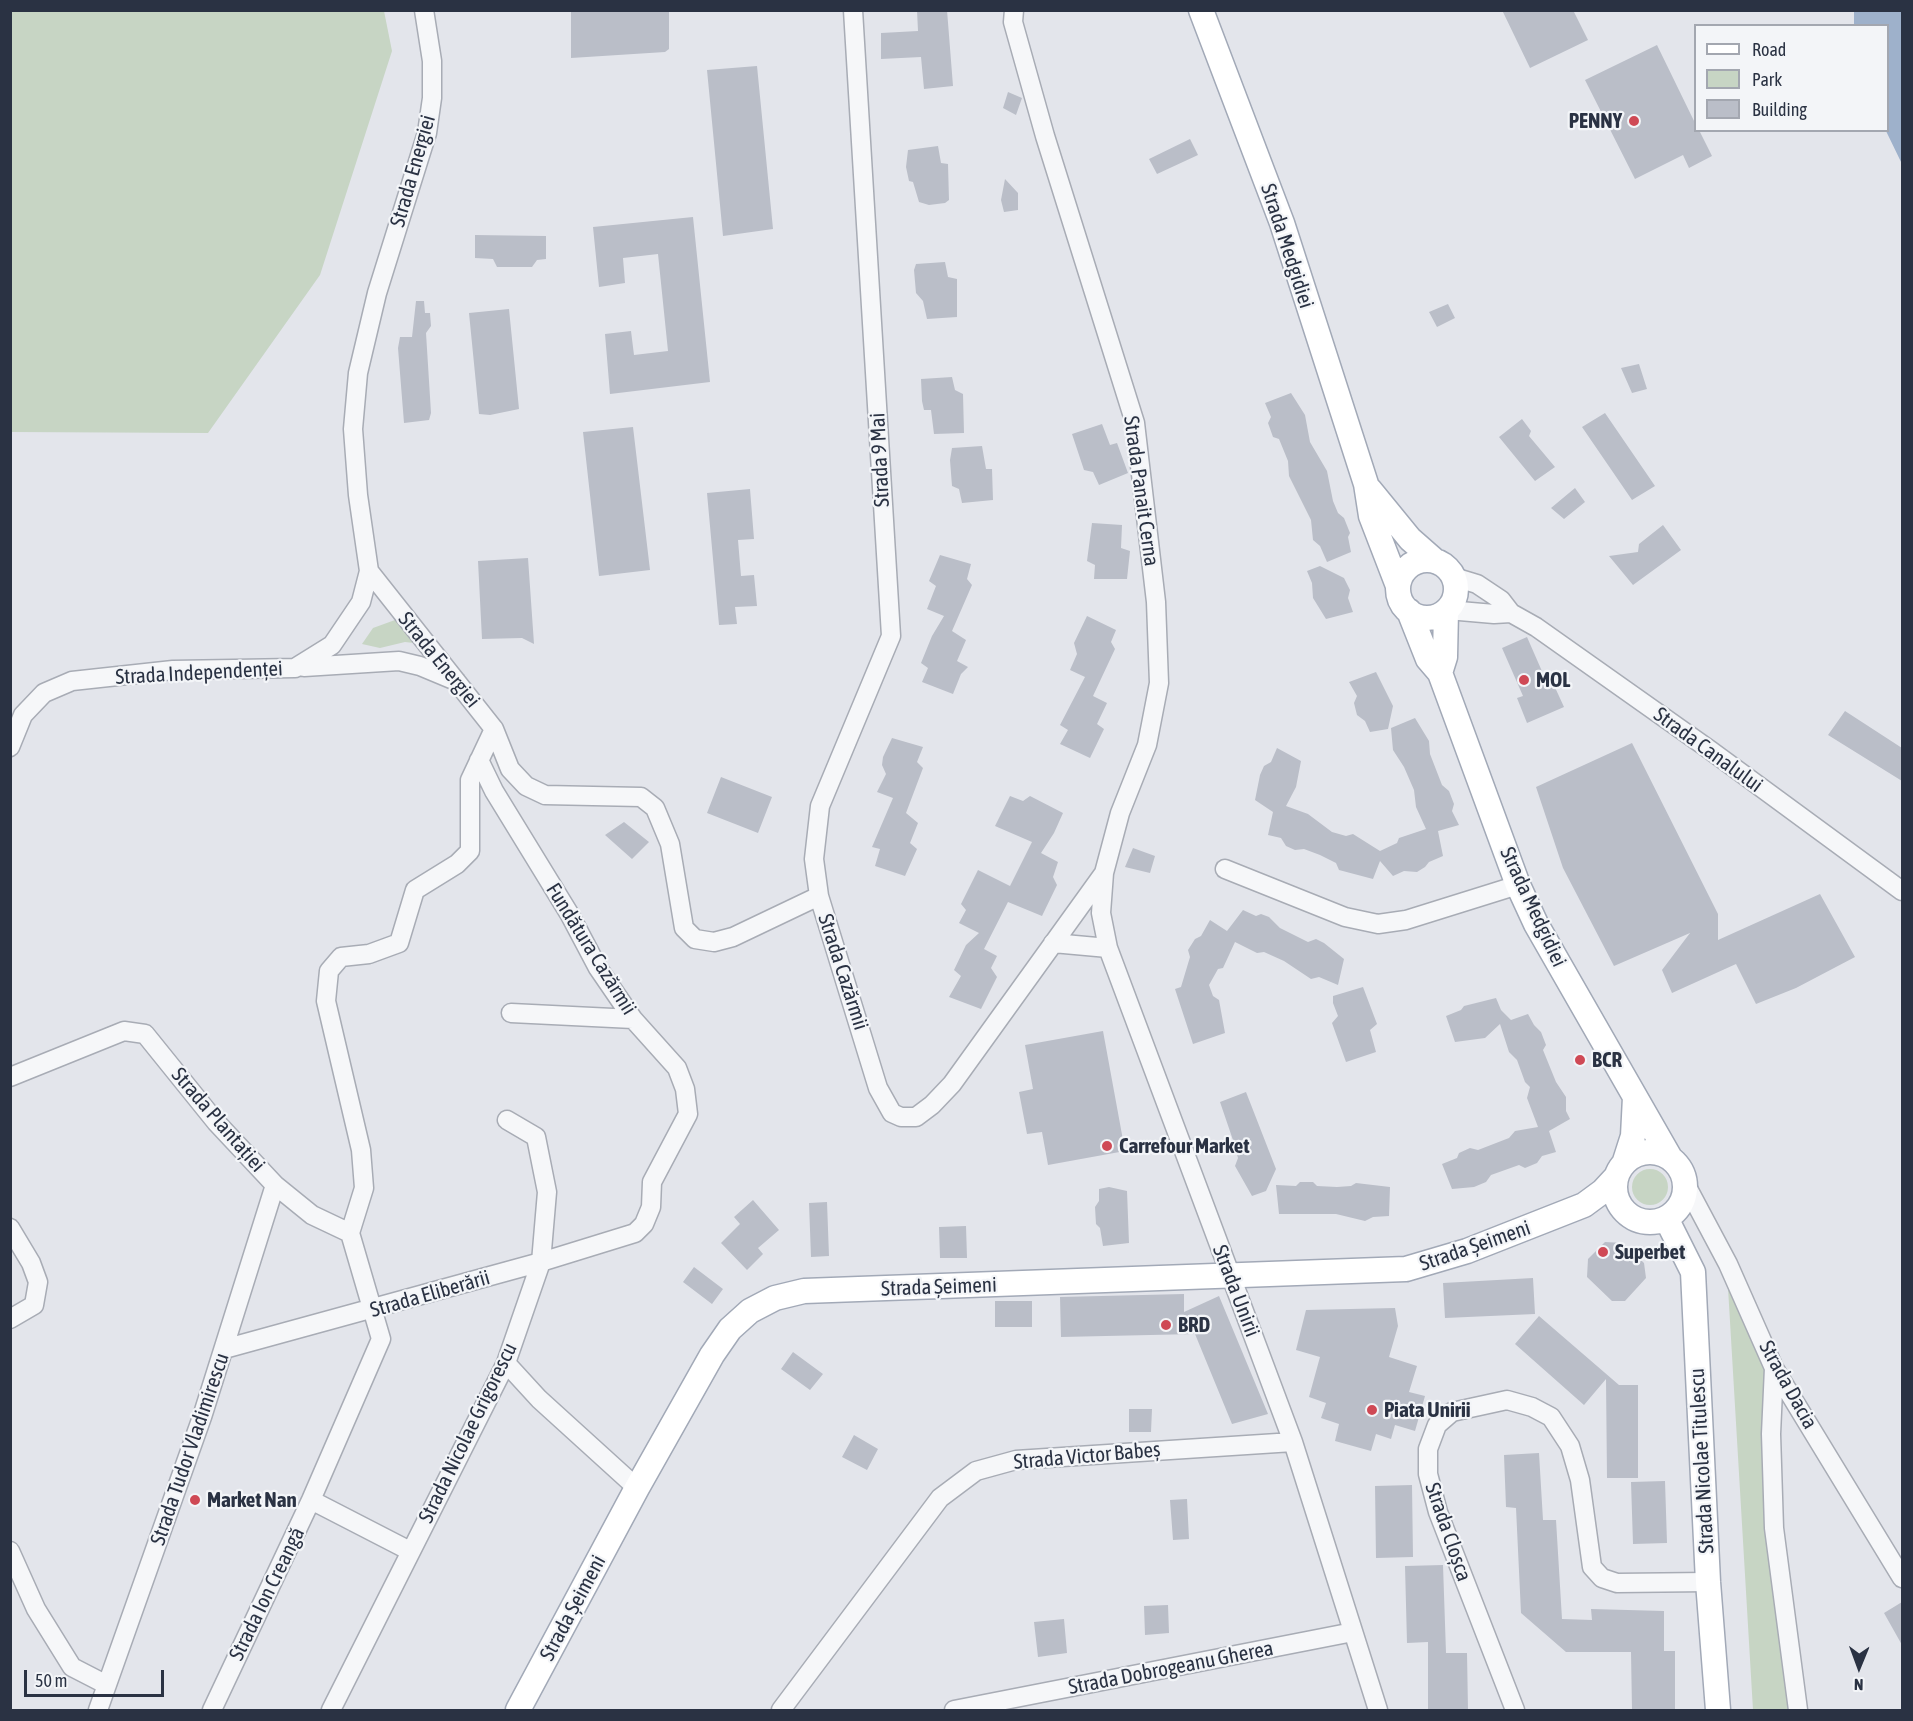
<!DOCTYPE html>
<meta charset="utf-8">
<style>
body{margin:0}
#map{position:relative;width:1913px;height:1721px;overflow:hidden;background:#e3e5eb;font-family:"Asap Condensed",sans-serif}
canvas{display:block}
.frame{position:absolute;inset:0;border:12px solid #2a3243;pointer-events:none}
.legend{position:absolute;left:1694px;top:24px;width:195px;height:108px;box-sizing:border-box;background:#f3f5f8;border:2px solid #a3a7b0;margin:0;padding:8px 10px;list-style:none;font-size:18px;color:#2a3243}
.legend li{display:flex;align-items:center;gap:12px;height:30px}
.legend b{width:30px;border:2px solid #a3a7b0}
.north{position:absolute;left:1829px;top:1637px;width:60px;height:60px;-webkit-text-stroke:4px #f3f5f8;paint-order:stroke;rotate:181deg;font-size:16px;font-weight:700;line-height:24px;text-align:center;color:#2a3243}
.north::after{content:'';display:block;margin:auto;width:21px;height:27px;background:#2a3243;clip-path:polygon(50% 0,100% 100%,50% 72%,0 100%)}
.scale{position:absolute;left:24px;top:1670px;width:140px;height:27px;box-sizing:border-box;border:3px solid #2a3243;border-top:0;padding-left:8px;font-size:18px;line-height:21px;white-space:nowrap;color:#2a3243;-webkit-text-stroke:4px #f3f5f8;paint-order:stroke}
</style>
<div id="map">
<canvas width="1913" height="1721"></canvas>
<div class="frame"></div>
<ul class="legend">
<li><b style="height:8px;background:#fff"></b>Road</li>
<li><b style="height:16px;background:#c7d5c4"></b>Park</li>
<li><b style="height:16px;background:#babec8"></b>Building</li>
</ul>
<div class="north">N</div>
<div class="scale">50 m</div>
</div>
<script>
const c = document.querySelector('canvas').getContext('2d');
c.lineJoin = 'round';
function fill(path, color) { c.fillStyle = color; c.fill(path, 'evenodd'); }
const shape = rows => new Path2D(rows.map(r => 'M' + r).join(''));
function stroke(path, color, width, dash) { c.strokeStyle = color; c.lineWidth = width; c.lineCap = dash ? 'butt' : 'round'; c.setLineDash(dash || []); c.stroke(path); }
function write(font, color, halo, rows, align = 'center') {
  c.font = font + ' "Asap Condensed",sans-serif'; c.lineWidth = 4.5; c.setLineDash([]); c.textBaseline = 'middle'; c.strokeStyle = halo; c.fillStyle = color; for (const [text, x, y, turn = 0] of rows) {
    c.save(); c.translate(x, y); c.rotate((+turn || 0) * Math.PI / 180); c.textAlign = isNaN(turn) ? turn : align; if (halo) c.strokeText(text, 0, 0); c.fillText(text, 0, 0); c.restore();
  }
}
fill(shape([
 [11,10,384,11,392,51,320,275,208,433,11,432],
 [395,620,415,626,422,644,405,642,380,648,362,644,373,628],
 '1632 1187a18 18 0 1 1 36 0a18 18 0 1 1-36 0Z',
 [1726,1254,1773,1382,1788,1603,1800,1710,1753,1710]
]), '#c7d5c4');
fill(shape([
 [1854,11,1902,11,1902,164,1886,131,1888,26,1854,25]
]), '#9eb1cb');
fill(shape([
 [571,10,669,10,669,49,665,52,571,58],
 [917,10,947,10,953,86,924,89,921,57,881,59,881,33,918,31],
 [1502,10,1573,10,1588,40,1530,68],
 [1657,45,1695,123,1695,130,1699,130,1712,156,1689,168,1683,155,1635,179,1585,80],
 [757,66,773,229,723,236,707,70],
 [1008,92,1022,98,1016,115,1003,108],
 [1190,139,1198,155,1157,174,1149,159],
 [938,146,941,163,948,164,949,200,945,203,929,205,919,202,913,182,909,181,906,167,908,150],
 [1005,179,1018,193,1018,210,1004,212,1001,200],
 [693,217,710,382,610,394,605,334,631,331,634,355,668,351,658,254,623,258,625,283,599,287,593,227],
 [475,235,546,236,546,259,537,260,532,267,497,267,493,259,475,258],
 [945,262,948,277,957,279,957,317,927,319,923,301,916,293,914,270,916,264],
 [416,301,424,301,425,313,430,313,431,326,426,333,431,413,429,420,404,423,398,348,400,337,412,337],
 [1448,304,1455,318,1437,327,1429,312],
 [509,309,519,409,490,415,479,414,469,313],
 [1639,364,1647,389,1632,393,1621,368],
 [952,377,955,390,963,394,964,433,934,434,931,410,924,410,922,401,921,379],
 [1291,393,1305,415,1310,442,1327,471,1333,501,1338,513,1344,518,1350,533,1348,537,1351,552,1327,562,1320,546,1313,540,1311,520,1289,476,1288,461,1279,439,1273,437,1268,423,1271,417,1265,403],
 [1605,413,1655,486,1632,500,1582,427],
 [1522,419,1531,431,1529,436,1555,467,1535,481,1499,437],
 [1102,424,1110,445,1117,443,1128,473,1099,485,1093,472,1084,470,1072,434],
 [633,427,650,570,599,576,583,432],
 [982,446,986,469,992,469,993,500,962,503,959,489,952,486,950,460,952,448],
 [1575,488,1585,502,1564,519,1551,508],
 [750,489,754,539,738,540,741,576,754,575,757,606,735,607,737,624,719,625,707,493],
 [1092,523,1122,525,1121,548,1130,551,1127,579,1094,579,1095,565,1087,561],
 [1663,525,1681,550,1633,585,1609,556,1638,552,1639,544],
 [940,555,971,564,967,579,972,585,952,631,966,640,957,661,968,667,961,674,953,694,922,682,928,668,921,663,932,636,944,616,927,609,936,586,929,581],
 [528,558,534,644,522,638,482,639,478,561],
 [1320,566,1344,578,1350,590,1348,598,1353,612,1326,619,1313,598,1312,583,1307,571],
 [1087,616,1116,630,1111,642,1115,649,1093,696,1107,703,1097,724,1104,729,1090,758,1060,744,1068,730,1060,725,1085,677,1070,670,1077,654,1074,643],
 [1527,637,1548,685,1553,683,1564,707,1527,723,1517,698,1523,696,1502,648],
 [1376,672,1393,706,1388,729,1370,732,1365,721,1357,715,1354,703,1357,696,1349,682],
 [1845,711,1902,748,1902,781,1828,735],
 [1415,718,1429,741,1430,754,1442,785,1449,791,1454,804,1452,811,1459,825,1438,831,1443,856,1429,862,1425,867,1417,872,1404,871,1393,876,1380,861,1373,879,1339,870,1336,863,1320,855,1304,849,1295,850,1286,846,1281,838,1268,835,1273,812,1255,800,1260,775,1264,766,1271,762,1277,748,1301,761,1296,787,1286,806,1308,814,1332,832,1346,836,1353,834,1380,851,1397,843,1399,838,1426,829,1416,807,1414,790,1404,767,1393,750,1391,728],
 [892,738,923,747,917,762,923,768,906,813,918,823,910,843,917,849,905,876,875,866,880,849,872,847,893,798,877,792,886,774,882,765,883,757],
 [1632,743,1718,914,1718,940,1820,894,1855,957,1796,988,1756,1004,1736,964,1672,993,1662,970,1690,933,1614,966,1563,868,1536,787],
 [721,777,772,797,758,833,707,813],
 [1010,796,1023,801,1030,796,1063,813,1054,833,1041,853,1058,862,1053,877,1057,885,1042,916,1008,902,984,949,997,956,991,968,997,977,981,1009,949,997,961,976,954,970,966,945,979,933,959,923,966,910,961,904,978,870,1010,886,1032,842,995,826],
 [624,822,649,842,632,859,605,835],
 [1133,848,1155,856,1150,873,1125,867],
 [1243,910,1256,916,1261,914,1269,917,1280,928,1308,942,1316,939,1324,943,1344,959,1338,985,1319,977,1311,979,1284,961,1264,952,1257,953,1235,942,1223,968,1218,969,1209,985,1213,996,1219,1000,1225,1033,1193,1044,1175,989,1181,987,1190,957,1188,950,1195,939,1201,936,1210,920,1227,931],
 [1363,987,1377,1024,1370,1030,1376,1052,1346,1062,1332,1023,1338,1016,1333,1003,1333,996],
 [1496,998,1501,1010,1511,1020,1528,1014,1534,1025,1541,1032,1546,1045,1543,1050,1556,1082,1566,1097,1566,1111,1570,1119,1549,1131,1556,1152,1542,1156,1537,1163,1525,1168,1519,1165,1491,1175,1486,1182,1474,1187,1452,1189,1442,1164,1457,1158,1459,1153,1470,1148,1478,1150,1509,1138,1515,1131,1538,1127,1527,1098,1530,1087,1525,1082,1517,1060,1509,1052,1500,1024,1485,1038,1455,1042,1446,1016,1461,1010,1464,1006],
 [1103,1031,1125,1151,1048,1165,1042,1132,1027,1134,1019,1092,1033,1089,1025,1045],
 [1246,1092,1276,1169,1266,1191,1252,1196,1235,1166,1238,1158,1234,1143,1220,1102],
 [1300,1182,1313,1182,1317,1186,1337,1187,1351,1186,1356,1183,1390,1187,1389,1216,1373,1217,1365,1221,1336,1214,1279,1214,1276,1185,1296,1186],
 [1109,1187,1127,1191,1129,1243,1103,1246,1100,1228,1096,1224,1095,1207,1099,1201,1099,1189],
 [753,1200,779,1230,758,1248,763,1254,747,1270,721,1243,740,1224,734,1217],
 [827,1202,829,1256,811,1257,809,1203],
 [966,1226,967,1258,940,1258,939,1227],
 [1605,1242,1623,1243,1644,1263,1646,1278,1625,1301,1612,1301,1587,1277,1588,1259],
 [694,1267,723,1289,712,1304,683,1282],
 [1533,1278,1535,1314,1445,1318,1443,1283],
 [1184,1294,1184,1312,1219,1296,1268,1414,1232,1424,1195,1334,1061,1337,1060,1297],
 [995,1301,1032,1301,1032,1327,995,1327],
 [1395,1308,1398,1326,1389,1357,1417,1366,1409,1392,1425,1396,1415,1431,1395,1425,1391,1439,1376,1434,1371,1451,1335,1441,1339,1424,1321,1418,1326,1403,1309,1397,1320,1357,1296,1350,1306,1310],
 [1539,1316,1619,1385,1638,1385,1638,1478,1607,1478,1606,1379,1584,1405,1515,1344],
 [793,1352,823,1374,810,1390,781,1369],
 [1129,1409,1152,1409,1151,1432,1129,1432],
 [854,1435,878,1449,867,1470,842,1457],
 [1539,1453,1543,1520,1556,1520,1562,1619,1592,1620,1591,1609,1664,1611,1664,1651,1675,1651,1675,1710,1632,1710,1631,1652,1566,1652,1521,1613,1516,1508,1506,1507,1504,1455],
 [1665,1481,1667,1543,1633,1544,1631,1482],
 [1412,1485,1413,1557,1376,1558,1375,1486],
 [1187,1499,1189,1539,1173,1540,1170,1500],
 [1443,1565,1446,1653,1467,1653,1468,1710,1428,1710,1428,1642,1407,1643,1405,1566],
 [1902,1602,1902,1645,1884,1613],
 [1168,1605,1169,1633,1145,1635,1144,1606],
 [1064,1619,1067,1653,1038,1657,1034,1622]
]), '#babec8');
const minor = shape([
 [424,10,432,61,432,98,427,133,377,293,358,373,353,429,358,495,369,571,494,729,510,769,526,786,545,795,641,797,655,808,670,844,684,928,695,939,714,942,733,937,819,896,878,1088,892,1113,901,1117,916,1117,932,1105,952,1084,1104,873],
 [1014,10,1013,22,1045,136,1135,423,1156,602,1159,683,1147,745,1120,813,1104,873,1101,913,1108,948,1293,1442,1378,1710],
 [1454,577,1477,584,1501,600,1511,613,1536,627,1710,750,1902,891],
 [1448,610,1494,614,1511,613],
 [304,667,399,661,420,666,456,681],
 [10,747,23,715,44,693,72,681,173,670,295,668,332,645,361,602,369,571],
 [1225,869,1345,917,1378,924,1406,920,1518,885],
 [819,896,814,859,820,806,891,636,853,10],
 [1053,943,1108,948],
 [511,1013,633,1019],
 [10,1077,124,1031,145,1034,216,1122,275,1185,312,1215,350,1233,381,1339,311,1500,212,1710],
 [1686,1185,1728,1264,1774,1368,1902,1578],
 [10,1228,31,1263,38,1282,34,1305,10,1319],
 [350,1233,364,1188,361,1150,326,1001,329,971,341,957,369,954,399,943,415,890,457,864,470,851,470,780,494,729],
 [224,1349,541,1262,635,1233,644,1224,651,1207,652,1182,688,1114,685,1089,677,1068,633,1019,598,968,570,915,494,791,479,760],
 [506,1363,539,1399,637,1488],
 [1774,1368,1771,1434,1774,1528,1798,1710],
 [311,1500,410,1551],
 [10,1551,36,1609,72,1667,107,1685],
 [98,1710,202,1417,275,1185],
 [331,1710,506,1363,541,1262,547,1192,536,1137,507,1120],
 [781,1710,940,1498,976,1471,1016,1460,1293,1442],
 [954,1710,1353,1632],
 [1515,1710,1438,1512,1428,1474,1428,1449,1437,1425,1452,1412,1507,1400,1532,1407,1551,1417,1570,1446,1580,1480,1592,1567,1602,1578,1617,1583,1708,1582]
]);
const major = shape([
 [1201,10,1282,223,1366,484,1371,516,1398,586],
 [1370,490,1410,539,1435,561],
 '1398 589a29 29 0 1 1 58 0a29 29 0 1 1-58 0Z',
 [1409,611,1428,659,1440,673,1518,885,1536,924,1669,1156],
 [1440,673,1445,657,1446,611],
 '1615 1187a35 35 0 1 1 70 0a35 35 0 1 1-70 0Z',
 [1625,1161,1633,1136,1635,1097],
 [1666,1218,1693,1272,1708,1582,1718,1710],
 [518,1710,637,1488,712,1355,730,1329,750,1311,775,1298,804,1291,1406,1269,1467,1251,1584,1205,1603,1191,1616,1177]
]);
stroke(minor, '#a8acb5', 21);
stroke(major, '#a2a9b7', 27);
stroke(minor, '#f6f7f9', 18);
stroke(major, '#fff', 24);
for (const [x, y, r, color] of [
 [1634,121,6,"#cf4955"],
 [1524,680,6,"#cf4955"],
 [1580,1060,6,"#cf4955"],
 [1107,1146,6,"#cf4955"],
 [1603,1252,6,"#cf4955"],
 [1166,1325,6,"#cf4955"],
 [1372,1410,6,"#cf4955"],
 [195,1500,6,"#cf4955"]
]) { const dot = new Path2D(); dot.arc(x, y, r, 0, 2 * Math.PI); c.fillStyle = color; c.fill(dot); stroke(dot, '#f3f5f8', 2); }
write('bold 21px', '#2a3243', '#f3f5f8', [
 ["PENNY",1622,121,"right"],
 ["MOL",1536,680],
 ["BCR",1592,1060],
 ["Carrefour Market",1119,1146],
 ["Superbet",1615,1252],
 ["BRD",1178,1325],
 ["Piata Unirii",1384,1410],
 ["Market Nan",207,1500]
], 'left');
write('21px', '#2a3243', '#f3f5f8', [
 ["Strada Energiei",413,171,-74],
 ["Strada Medgidiei",1287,246,72],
 ["Strada 9 Mai",880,460,-93],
 ["Strada Panait Cerna",1141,491,82],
 ["Strada Energiei",439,660,51],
 ["Strada Independenței",199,673,-3],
 ["Strada Canalului",1708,750,36],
 ["Strada Medgidiei",1533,907,65],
 ["Fundătura Cazărmii",591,949,58],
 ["Strada Cazărmii",843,972,72],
 ["Strada Plantației",218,1120,49],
 ["Strada Șeimeni",1475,1246,-19],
 ["Strada Șeimeni",939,1287,-2],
 ["Strada Unirii",1236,1291,69],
 ["Strada Eliberării",430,1294,-16],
 ["Strada Dacia",1788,1385,61],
 ["Strada Nicolae Grigorescu",468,1433,-64],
 ["Strada Tudor Vladimirescu",190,1449,-71],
 ["Strada Victor Babeș",1087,1456,-5],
 ["Strada Nicolae Titulescu",1702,1461,-93],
 ["Strada Cloșca",1448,1532,71],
 ["Strada Ion Creangă",267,1594,-64],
 ["Strada Șeimeni",573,1608,-62],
 ["Strada Dobrogeanu Gherea",1171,1668,-11]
]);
</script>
